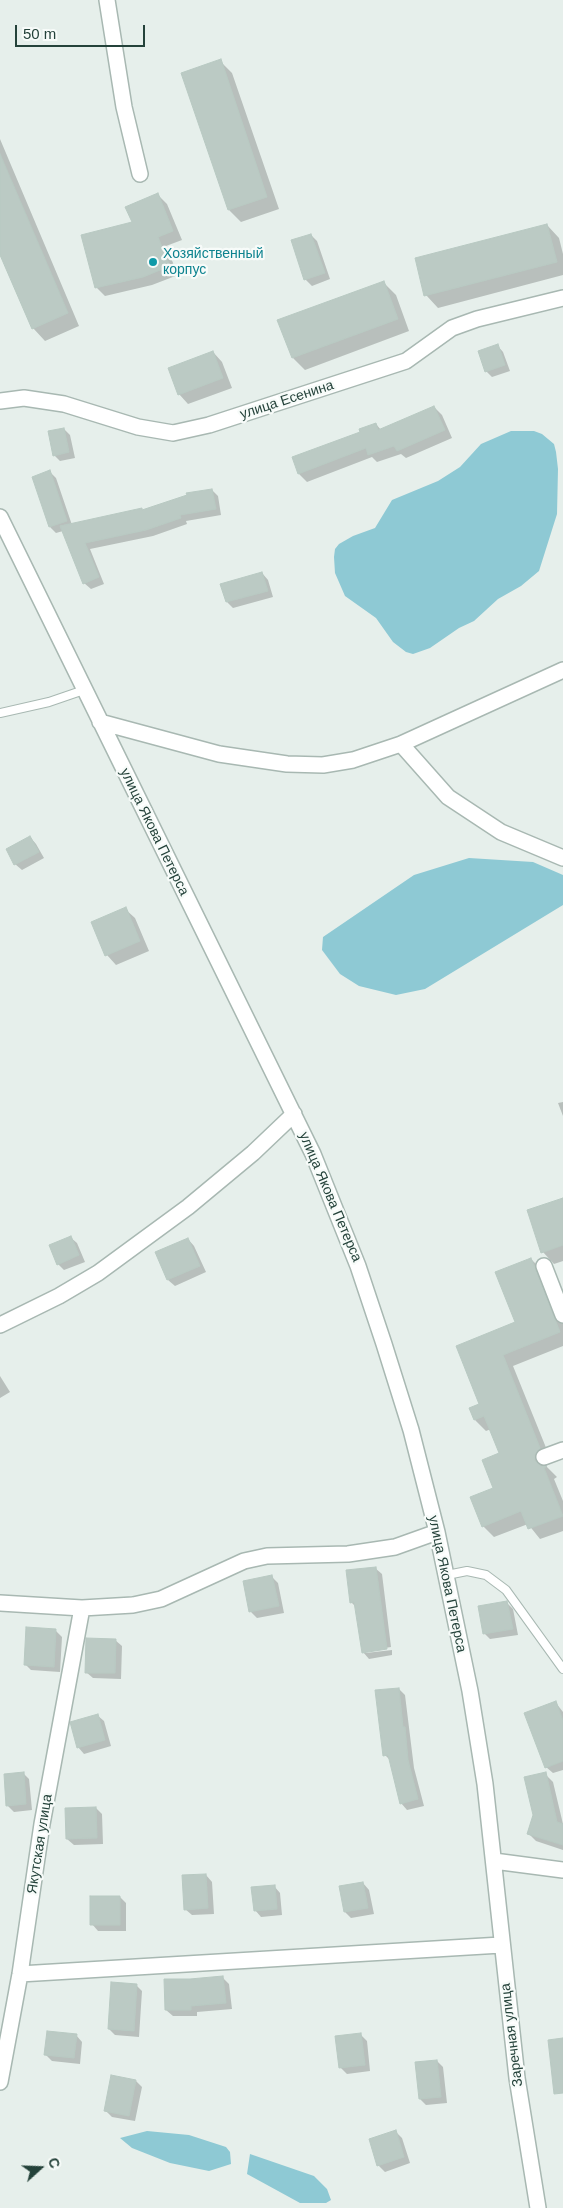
<!DOCTYPE html>
<meta charset="utf-8">
<style>
body{margin:0}
#map{position:relative;width:563px;height:2208px;overflow:hidden;background:#e6efeb;font-family:Helvetica,sans-serif}
canvas{display:block}
.north{position:absolute;left:15px;top:2143px;width:50px;height:50px;-webkit-text-stroke:4px #f7fbf9;paint-order:stroke;rotate:70deg;font-size:14px;font-weight:700;line-height:20px;text-align:center;color:#24423a}
.north::after{content:'';display:block;margin:auto;width:18px;height:22px;background:#24423a;clip-path:polygon(50% 0,100% 100%,50% 72%,0 100%)}
.scale{position:absolute;left:15px;top:25px;width:130px;height:22px;box-sizing:border-box;border:2px solid #24423a;border-top:0;padding-left:6px;font-size:15px;line-height:18px;white-space:nowrap;color:#24423a;-webkit-text-stroke:4px #f7fbf9;paint-order:stroke}
</style>
<div id="map">
<canvas width="563" height="2208"></canvas>
<div class="north">С</div>
<div class="scale">50 m</div>
</div>
<script>
const c = document.querySelector('canvas').getContext('2d');
c.lineJoin = 'round';
function fill(path, color) { c.fillStyle = color; c.fill(path, 'evenodd'); }
const shape = rows => new Path2D(rows.map(r => 'M' + r).join(''));
function stroke(path, color, width, dash) { c.strokeStyle = color; c.lineWidth = width; c.lineCap = dash ? 'butt' : 'round'; c.setLineDash(dash || []); c.stroke(path); }
function write(font, color, halo, rows, align = 'center') {
  c.font = font + ' Helvetica,sans-serif'; c.lineWidth = 4.5; c.setLineDash([]); c.textBaseline = 'middle'; c.strokeStyle = halo; c.fillStyle = color; for (const [text, x, y, turn = 0] of rows) {
    c.save(); c.translate(x, y); c.rotate((+turn || 0) * Math.PI / 180); c.textAlign = isNaN(turn) ? turn : align; if (halo) c.strokeText(text, 0, 0); c.fillText(text, 0, 0); c.restore();
  }
}
fill(shape([
 [511,431,534,431,542,434,554,444,556,452,558,469,557,514,539,571,521,586,498,599,474,621,459,628,430,648,413,654,406,652,393,642,376,618,345,596,335,573,334,557,335,549,339,544,353,536,375,528,392,500,438,481,460,467,481,444],
 [469,858,533,862,563,875,563,905,425,989,396,995,359,986,340,974,322,950,323,937,414,875],
 [147,2131,189,2135,226,2147,230,2152,231,2164,209,2171,170,2163,132,2148,120,2138],
 [250,2154,314,2176,327,2189,331,2200,326,2203,300,2203,247,2174]
]), '#8ec9d4');
fill(shape([
 [220,61,232,73,279,209,241,222,229,210],
 [0,139,79,326,45,341,33,328,0,252],
 [158,195,167,204,182,240,166,246,178,275,152,285,105,296,96,287,133,223],
 [547,225,559,238,563,254,563,275,438,308,426,295],
 [311,235,317,241,330,279,312,286,305,279],
 [383,282,396,295,409,331,305,370,293,358],
 [497,345,503,352,510,371,492,377,486,371],
 [213,352,222,362,232,388,188,404,179,394],
 [434,407,442,415,452,438,406,458,401,454,377,462,372,457,307,482,299,474,294,458,362,433,376,424,381,430],
 [64,429,70,435,75,458,60,461,54,455],
 [50,472,56,478,72,525,142,509,143,511,212,490,218,496,221,515,186,521,187,524,153,536,90,549,104,584,91,589,84,583,63,531,56,533,50,527],
 [262,573,268,580,273,597,233,608,227,602],
 [30,837,36,844,44,858,22,870,15,864],
 [125,909,135,918,149,951,116,965,107,955],
 [563,1102,563,1116,558,1103],
 [563,1199,563,1261,554,1264,543,1252],
 [70,1237,77,1243,85,1262,64,1270,58,1264],
 [188,1239,194,1246,206,1272,175,1286,168,1280,157,1253],
 [531,1259,542,1270,563,1324,563,1346,513,1366,551,1460,546,1466,557,1477,554,1479,563,1501,563,1531,540,1539,528,1524,494,1537,483,1526,494,1489,501,1454,491,1429,486,1431,475,1420,471,1409,481,1405,517,1323],
 [0,1376,10,1392,0,1398],
 [375,1568,382,1574,391,1647,366,1651,366,1653,392,1650,392,1655,369,1659,363,1652,356,1607,351,1602],
 [272,1577,278,1583,284,1613,257,1618,251,1612,245,1582],
 [507,1603,513,1609,518,1635,490,1639,484,1633],
 [56,1631,62,1637,60,1672,31,1670,25,1664],
 [115,1640,122,1646,121,1679,93,1678,86,1672],
 [399,1689,405,1695,414,1768,424,1806,407,1810,401,1803,391,1761,385,1755],
 [556,1703,563,1712,563,1770,553,1773,546,1767],
 [97,1715,104,1721,111,1746,84,1754,78,1747],
 [23,1773,29,1779,32,1810,14,1812,7,1805],
 [545,1774,553,1782,563,1824,563,1850,536,1841,528,1833],
 [96,1808,102,1814,103,1844,74,1845,67,1839],
 [206,1875,212,1882,214,1914,192,1915,185,1909],
 [363,1883,369,1890,374,1914,351,1918,345,1912],
 [274,1886,280,1893,282,1915,261,1917,255,1910],
 [120,1897,126,1903,126,1931,98,1931,92,1924],
 [223,1978,229,1984,232,2009,197,2012,197,2016,173,2016,166,2010,190,1981],
 [136,1985,142,1991,139,2037,115,2035,109,2029],
 [76,2035,82,2042,80,2064,52,2061,45,2054],
 [361,2035,367,2041,370,2071,347,2074,340,2067],
 [437,2061,443,2067,447,2103,426,2105,420,2099],
 [136,2081,142,2087,135,2121,112,2117,106,2111],
 [395,2131,402,2138,410,2163,385,2172,378,2165]
]), '#0003');
const building = shape([
 [221,59,267,197,228,210,181,73,221,59],
 [0,154,68,313,32,329,0,255,0,154],
 [158,193,173,231,158,237,170,266,143,277,95,288,81,235,132,222,125,207,158,193],
 [547,224,557,262,424,296,415,258,547,224],
 [311,234,325,273,304,280,291,240,311,234],
 [384,281,398,319,292,358,277,320,384,281],
 [498,344,505,365,485,372,478,351,498,344],
 [213,351,223,378,178,395,168,368,213,351],
 [434,406,445,430,397,451,394,446,368,455,366,448,298,474,292,457,360,432,359,429,376,423,378,430,434,406],
 [64,428,69,452,53,456,48,431,64,428],
 [50,470,67,521,49,527,32,477,50,470],
 [212,489,216,509,180,515,181,518,146,530,85,543,99,577,83,584,60,526,142,508,142,510,187,495,186,493,212,489],
 [262,572,268,591,226,602,220,584,262,572],
 [30,836,39,852,14,865,6,849,30,836],
 [126,907,140,941,105,956,91,922,126,907],
 [563,1198,563,1245,541,1253,527,1210,563,1198],
 [71,1236,79,1255,57,1265,49,1245,71,1236],
 [188,1238,200,1266,167,1280,155,1252,188,1238],
 [531,1258,560,1332,503,1355,540,1448,535,1455,535,1461,542,1466,547,1466,544,1468,563,1516,528,1529,521,1511,482,1527,470,1497,493,1488,482,1460,499,1453,484,1416,474,1420,469,1408,479,1404,456,1346,515,1322,495,1272,531,1258],
 [376,1567,387,1649,362,1653,354,1602,350,1603,346,1570,376,1567],
 [272,1575,279,1606,249,1612,243,1581,272,1575],
 [507,1601,513,1629,483,1634,478,1606,507,1601],
 [26,1627,56,1629,54,1667,24,1665,26,1627],
 [86,1638,116,1639,115,1673,85,1673,86,1638],
 [399,1688,403,1727,405,1727,408,1760,418,1799,400,1804,388,1755,383,1756,375,1690,399,1688],
 [556,1701,563,1721,563,1761,545,1768,524,1713,556,1701],
 [98,1714,105,1740,77,1748,70,1722,98,1714],
 [24,1772,26,1804,6,1806,4,1774,24,1772],
 [546,1772,557,1822,563,1824,563,1845,527,1834,533,1815,524,1777,546,1772],
 [96,1807,97,1838,66,1839,65,1808,96,1807],
 [206,1874,208,1908,184,1910,182,1875,206,1874],
 [363,1882,368,1908,344,1912,339,1886,363,1882],
 [275,1885,277,1909,254,1911,251,1887,275,1885],
 [90,1896,120,1896,120,1925,90,1925,90,1896],
 [223,1976,226,2003,191,2006,191,2010,165,2010,164,1979,190,1979,223,1976],
 [111,1982,137,1984,134,2031,108,2029,111,1982],
 [47,2031,77,2034,74,2058,44,2055,47,2031],
 [361,2033,365,2065,339,2068,335,2036,361,2033],
 [563,2038,563,2093,554,2094,548,2040,563,2038],
 [437,2060,441,2097,419,2099,415,2062,437,2060],
 [111,2075,136,2080,129,2116,104,2111,111,2075],
 [396,2130,404,2157,377,2166,369,2139,396,2130]
]);
fill(building, '#bbcac4');
stroke(building, '#b8c9c2', 1);
const lane = shape([
 [0,713,49,702,84,690],
 [447,1575,467,1571,486,1575,506,1590,563,1669]
]);
const street = shape([
 [107,0,124,107,140,174],
 [0,401,24,398,64,404,138,427,173,433,209,425,406,361,452,328,477,319,563,298],
 [0,517,313,1154,358,1266,384,1344,411,1430,437,1532,470,1691,485,1784,517,2078,538,2208],
 [100,722,219,754,287,764,323,765,353,760,401,744,563,670],
 [401,744,448,797,501,832,563,858],
 [544,1266,563,1315],
 [0,1325,59,1296,98,1273,188,1207,253,1153,294,1114],
 [544,1457,563,1450],
 [0,1603,82,1608,133,1605,161,1599,244,1561,267,1556,348,1554,395,1547,437,1532],
 [494,1861,563,1870],
 [20,1974,501,1945],
 [0,2082,20,1974,42,1824,82,1608]
]);
stroke(lane, '#a8b8b2', 10);
stroke(street, '#a8b8b2', 18);
stroke(lane, '#fff', 8);
stroke(street, '#fff', 15);
for (const [x, y, r, color] of [
 [153,262,5,"#0f9aa8"]
]) { const dot = new Path2D(); dot.arc(x, y, r, 0, 2 * Math.PI); c.fillStyle = color; c.fill(dot); stroke(dot, '#f7fbf9', 2); }
write('14px', '#0d838f', '#f7fbf9', [
 ["Хозяйственный",163,254],
 ["корпус",163,270]
], 'left');
write('14px', '#24423a', '#f7fbf9', [
 ["улица Есенина",287,400,-18],
 ["улица Якова Петерса",154,832,64],
 ["улица Якова Петерса",330,1197,67],
 ["улица Якова Петерса",447,1584,78],
 ["Якутская улица",40,1844,-81],
 ["Заречная улица",512,2035,-97]
]);
</script>
